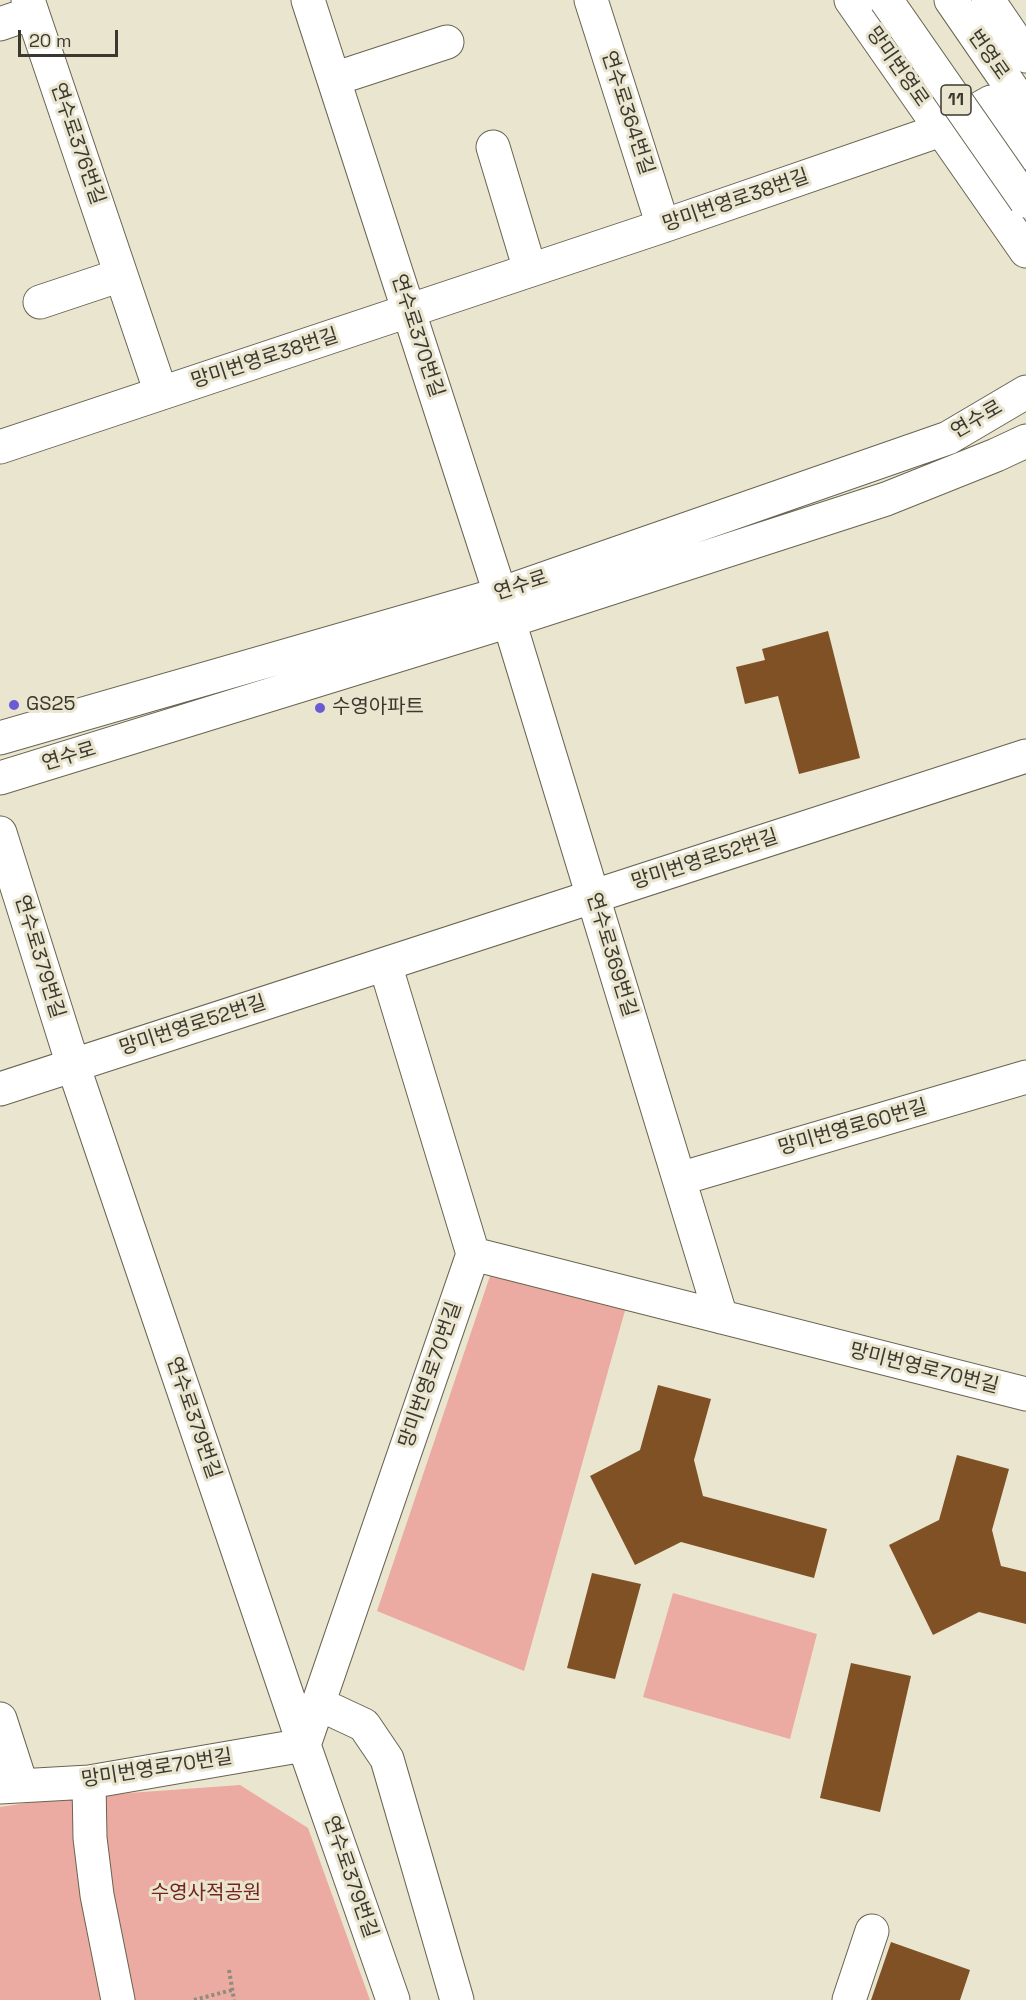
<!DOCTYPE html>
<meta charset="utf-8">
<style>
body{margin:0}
#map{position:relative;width:1026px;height:2000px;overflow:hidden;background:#eae5cf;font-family:"Space Grotesk",sans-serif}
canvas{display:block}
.scale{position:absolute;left:18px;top:30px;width:100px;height:27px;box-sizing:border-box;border:3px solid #3a382f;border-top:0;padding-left:8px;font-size:18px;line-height:21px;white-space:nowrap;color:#3a382f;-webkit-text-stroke:4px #eae5cf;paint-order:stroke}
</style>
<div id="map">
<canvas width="1026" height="2000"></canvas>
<div class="scale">20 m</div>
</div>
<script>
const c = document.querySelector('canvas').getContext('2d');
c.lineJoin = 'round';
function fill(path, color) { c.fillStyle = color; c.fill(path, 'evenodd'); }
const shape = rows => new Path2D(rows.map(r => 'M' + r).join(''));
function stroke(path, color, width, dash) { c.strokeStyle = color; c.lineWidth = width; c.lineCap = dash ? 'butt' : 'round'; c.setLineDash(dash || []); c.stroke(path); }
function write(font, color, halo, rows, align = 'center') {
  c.font = font + ' "Space Grotesk","Noto Sans KR",sans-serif'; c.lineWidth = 6; c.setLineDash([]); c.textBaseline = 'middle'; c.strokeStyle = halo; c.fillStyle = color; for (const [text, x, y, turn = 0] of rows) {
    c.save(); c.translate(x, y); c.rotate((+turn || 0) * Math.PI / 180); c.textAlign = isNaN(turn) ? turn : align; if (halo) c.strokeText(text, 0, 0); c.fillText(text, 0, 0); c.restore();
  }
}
fill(shape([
 [491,1273,626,1307,524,1671,377,1611],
 [673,1593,817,1634,790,1739,643,1697],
 [240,1785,308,1828,370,2000,0,2000,0,1807,60,1798]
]), '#ebaba3');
fill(shape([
 [828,631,860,758,799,774,778,696,745,704,736,667,765,660,762,649],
 [658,1385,711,1399,694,1460,703,1496,827,1529,814,1578,681,1542,635,1565,590,1476,640,1450],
 [957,1455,1009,1469,992,1530,1001,1566,1026,1572,1026,1624,979,1612,933,1635,889,1545,939,1520],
 [592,1573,641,1584,615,1679,567,1668],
 [851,1663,911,1676,880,1812,820,1798],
 [891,1942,970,1970,960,2000,871,2000]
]), '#7f5125');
const minor = shape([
 [28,0,161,393],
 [308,0,509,621,721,1317],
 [591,0,663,226],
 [851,0,1026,251],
 [988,0,1026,56],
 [0,24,32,13],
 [334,79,447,42],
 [493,147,530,270],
 [40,302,121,275],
 [0,447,663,226,941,130,991,102,1026,153],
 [0,833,73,1065,304,1745,393,2000],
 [385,964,473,1254],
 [0,1089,1026,756],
 [679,1179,1026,1077],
 [473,1254,1026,1394],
 [319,1704,364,1725,387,1759,457,2000],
 [0,1719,21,1784],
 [304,1745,473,1254],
 [89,1782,90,1838,97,1895,118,2000],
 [0,1787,89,1782,304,1745],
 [849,2000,872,1931]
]);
const major = shape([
 [0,738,500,594,948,438,1026,392],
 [0,778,509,621,886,499,996,455,1026,441]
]);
const highway = shape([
 [951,0,1026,109]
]);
stroke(minor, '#696451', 35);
stroke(major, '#696451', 35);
stroke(highway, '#696451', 35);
stroke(shape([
 [229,1970,234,2000],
 [194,2000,232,1990]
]), '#8f8c7c', 4, [3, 3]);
stroke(minor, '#fff', 33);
stroke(major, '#fff', 33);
stroke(highway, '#fff', 33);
const highwayBridge = shape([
 [886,0,1026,201]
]);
stroke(highwayBridge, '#696451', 35, []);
stroke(highwayBridge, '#fff', 33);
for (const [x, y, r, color] of [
 [14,705,6,"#6a5ad4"],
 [320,708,6,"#6a5ad4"]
]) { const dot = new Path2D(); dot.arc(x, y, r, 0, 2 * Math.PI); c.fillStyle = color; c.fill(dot); stroke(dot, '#eae5cf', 2); }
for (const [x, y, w] of [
 [956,100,30]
]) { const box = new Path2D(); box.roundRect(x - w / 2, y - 15, w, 30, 4.5); c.fillStyle = '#eae5cf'; c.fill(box); stroke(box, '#3a382f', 1.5); }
write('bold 18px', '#3a382f', null, [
 ["11",956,100]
]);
write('20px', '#3a382f', '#eae5cf', [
 ["번영로",988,55,55],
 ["망미번영로",897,67,55],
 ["연수로364번길",627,113,72],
 ["연수로376번길",77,144,71],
 ["망미번영로38번길",736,201,-19],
 ["연수로370번길",417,336,72],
 ["망미번영로38번길",265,359,-18],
 ["연수로",977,420,-30],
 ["연수로",521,586,-18],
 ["연수로",69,757,-17],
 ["망미번영로52번길",705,860,-18],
 ["연수로369번길",611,955,73],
 ["연수로379번길",39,957,73],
 ["망미번영로52번길",193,1026,-18],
 ["망미번영로60번길",853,1128,-16],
 ["망미번영로70번길",924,1369,14],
 ["망미번영로70번길",431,1375,-71],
 ["연수로379번길",193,1418,71],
 ["망미번영로70번길",157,1769,-9],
 ["연수로379번길",350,1877,71]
]);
write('20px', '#3a382f', '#eae5cf', [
 ["GS25",26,705],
 ["수영아파트",332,708]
], 'left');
write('20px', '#76241f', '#eae5cf', [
 ["수영사적공원",206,1894]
]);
</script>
